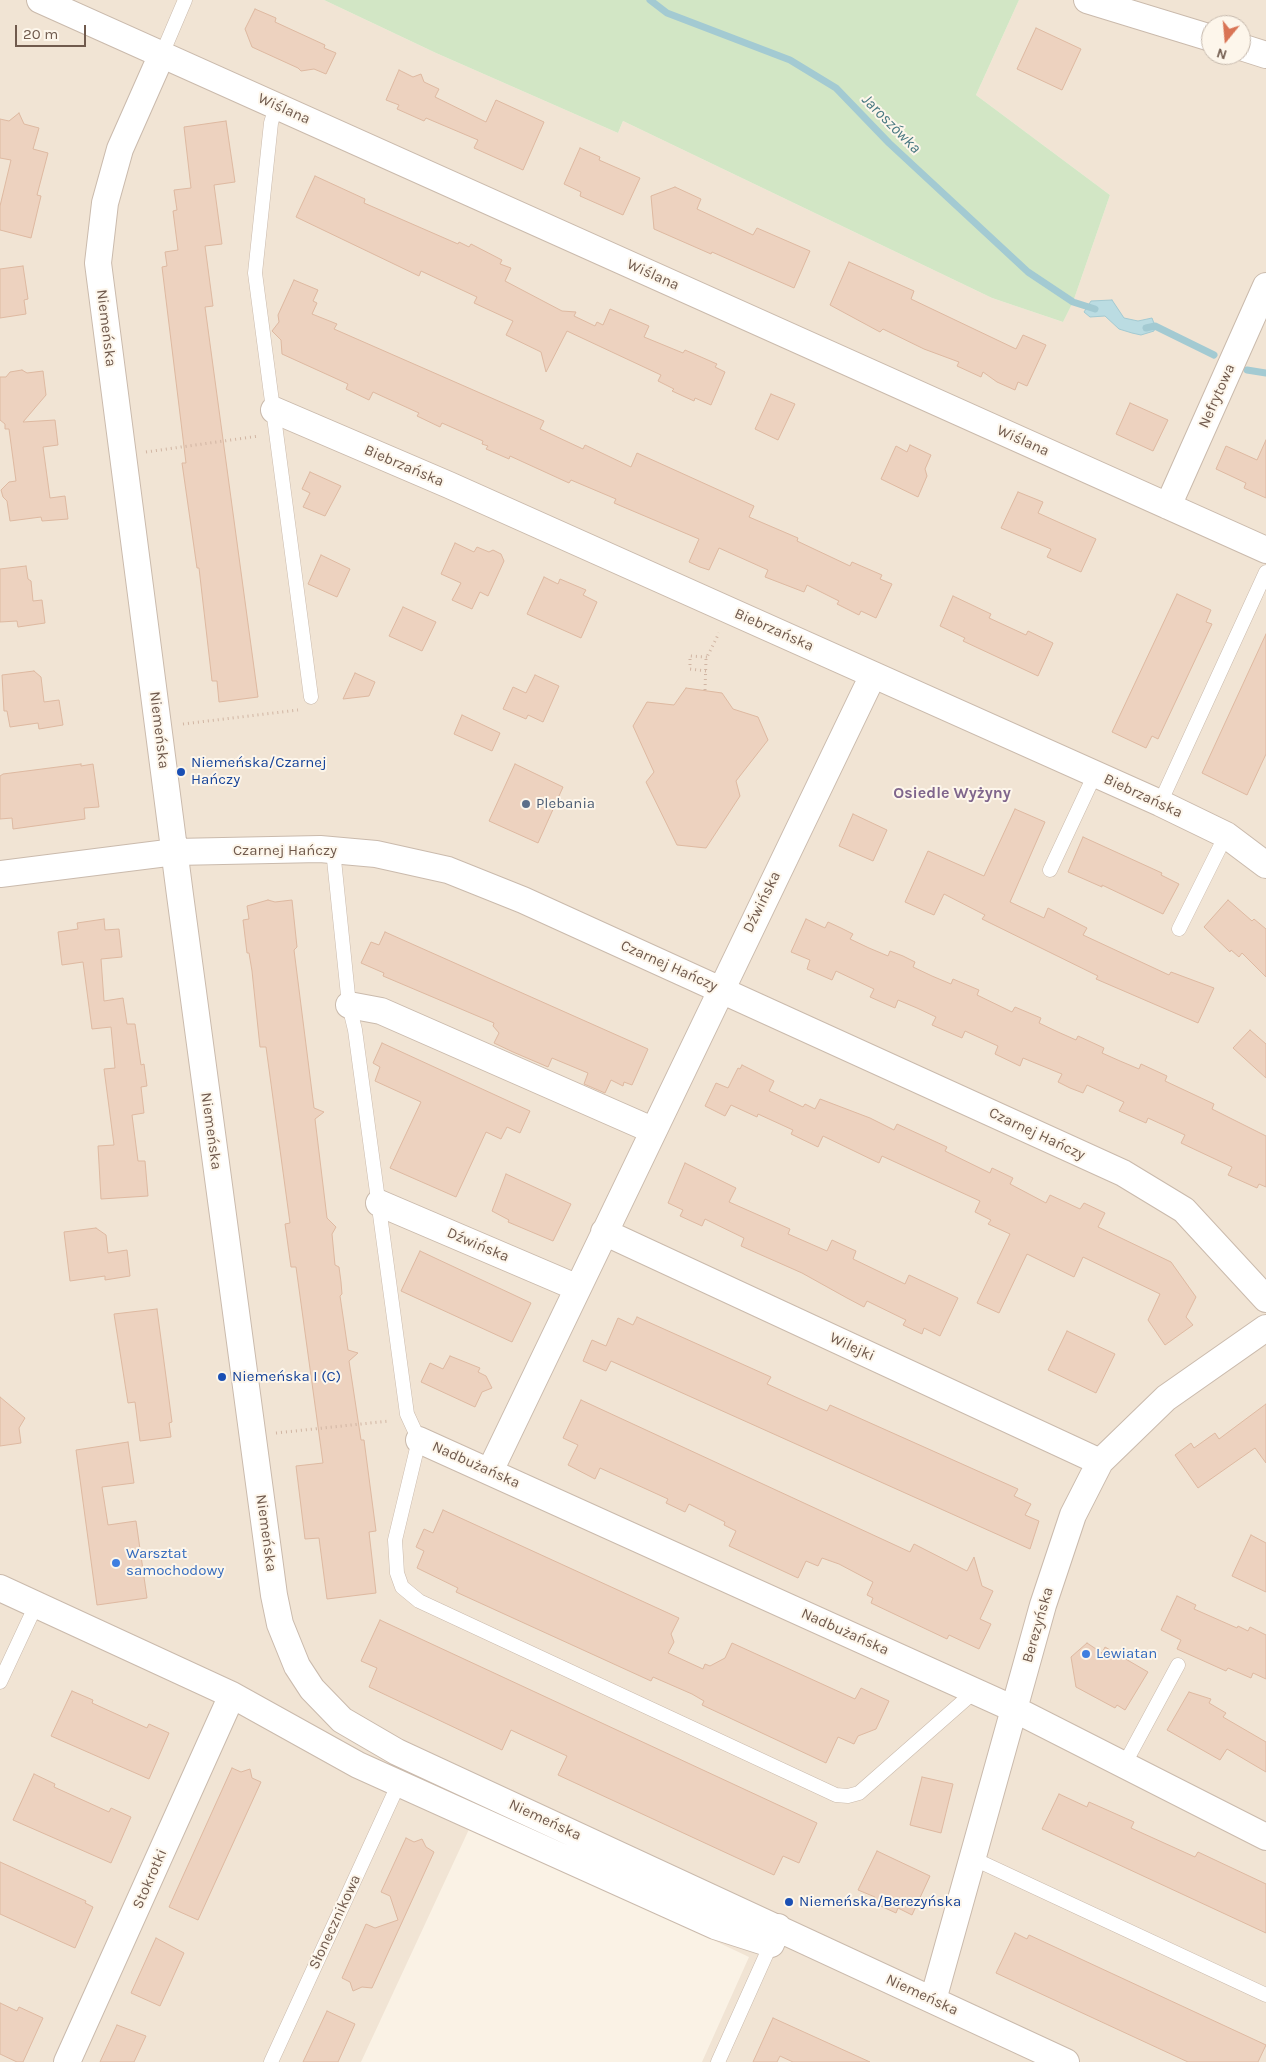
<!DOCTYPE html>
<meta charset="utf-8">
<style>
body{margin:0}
#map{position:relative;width:1266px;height:2062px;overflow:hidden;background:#faf2e5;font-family:Karla,sans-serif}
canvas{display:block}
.north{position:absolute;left:1201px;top:15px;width:50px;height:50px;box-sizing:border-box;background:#fdf6eb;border:1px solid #c5b8ac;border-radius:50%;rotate:197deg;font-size:14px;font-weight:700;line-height:20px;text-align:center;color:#705a4d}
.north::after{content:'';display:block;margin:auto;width:18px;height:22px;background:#d97455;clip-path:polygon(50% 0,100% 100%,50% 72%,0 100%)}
.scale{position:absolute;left:15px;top:25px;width:71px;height:22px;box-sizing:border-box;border:2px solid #705a4d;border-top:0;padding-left:6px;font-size:15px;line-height:18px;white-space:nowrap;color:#705a4d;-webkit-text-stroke:4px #fdf6eb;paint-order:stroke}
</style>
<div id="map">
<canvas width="1266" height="2062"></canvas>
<div class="north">N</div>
<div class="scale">20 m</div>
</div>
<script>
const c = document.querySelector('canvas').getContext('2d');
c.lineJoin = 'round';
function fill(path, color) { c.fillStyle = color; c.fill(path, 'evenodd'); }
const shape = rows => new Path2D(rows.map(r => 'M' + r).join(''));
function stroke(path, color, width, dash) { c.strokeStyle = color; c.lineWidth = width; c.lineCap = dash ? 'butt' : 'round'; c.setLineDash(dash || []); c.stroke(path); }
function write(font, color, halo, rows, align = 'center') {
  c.font = font + ' Karla,sans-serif'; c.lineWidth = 4; c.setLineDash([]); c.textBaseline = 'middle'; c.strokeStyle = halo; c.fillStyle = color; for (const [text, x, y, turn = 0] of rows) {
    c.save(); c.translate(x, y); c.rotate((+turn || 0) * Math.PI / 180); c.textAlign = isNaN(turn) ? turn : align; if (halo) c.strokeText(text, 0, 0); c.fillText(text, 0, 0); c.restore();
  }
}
fill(shape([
 [0,0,324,0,436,53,618,133,623,121,992,298,1063,322,1073,302,1110,195,976,95,1019,0,1266,0,1266,2062,702,2062,749,1957,471,1825,361,2062,0,2062],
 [1211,25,1241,25,1241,55,1211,55]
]), '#f1e4d4');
fill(shape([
 [324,0,1019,0,976,95,1110,195,1073,302,1063,322,992,298,623,121,618,133,436,53]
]), '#d2e6c5');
const water = shape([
 [1112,300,1124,318,1138,321,1152,318,1155,326,1154,331,1141,335,1132,333,1119,329,1105,316,1090,317,1084,312,1091,301,1112,300]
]);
fill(water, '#bbdce2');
stroke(water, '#a3cad2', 1);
stroke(shape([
 [650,0,667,13,790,60,836,88,889,143,1028,272,1073,302,1095,309],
 [1146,328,1155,326,1214,355],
 [1247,370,1266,373]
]), '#a3cad2', 7);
const building = shape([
 [255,9,276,18,275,22,325,45,324,48,336,53,326,74,314,69,301,71,298,68,252,47,245,29,255,9],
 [1036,28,1081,49,1062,90,1017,69,1036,28],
 [399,70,413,77,421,74,424,82,439,89,435,97,486,122,496,100,544,122,523,170,474,148,478,140,426,118,424,121,397,109,399,105,386,100,399,70],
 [19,113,24,124,39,128,33,149,48,153,37,195,41,196,31,238,0,230,0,206,11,160,0,158,0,119,9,121,19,113],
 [226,121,235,182,214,185,222,244,205,246,213,306,205,307,258,697,219,702,217,681,212,681,211,672,199,568,197,568,182,463,186,463,162,267,167,266,165,252,178,250,173,211,177,210,174,190,191,188,184,127,226,121],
 [580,148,600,157,599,160,640,178,623,215,580,196,581,192,564,184,580,148],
 [315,176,365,199,364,203,458,244,459,242,469,247,471,244,502,260,500,264,511,268,505,281,562,311,576,312,574,316,595,326,597,322,603,325,610,309,649,326,644,337,683,353,685,350,717,364,715,367,725,372,711,405,695,398,694,401,672,391,674,389,658,381,661,375,567,331,546,372,541,352,506,335,513,321,474,303,477,297,421,271,419,276,296,217,315,176],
 [675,187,701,199,697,209,753,235,757,228,810,251,794,288,712,252,711,254,654,229,651,196,675,187],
 [849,262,914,291,911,299,1016,349,1023,335,1046,345,1027,386,1018,382,1015,390,997,382,983,372,981,377,957,366,959,362,924,349,883,329,880,332,830,305,849,262],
 [23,266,28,299,24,300,26,314,0,318,0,269,23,266],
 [294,280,318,290,313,301,317,303,312,314,337,324,334,329,544,421,540,429,583,449,585,445,631,467,637,453,668,467,754,506,749,517,798,538,797,541,850,566,852,562,882,575,880,579,892,584,876,618,861,611,859,615,837,604,839,601,807,585,804,592,765,577,768,570,719,548,709,570,700,567,689,562,699,539,614,503,616,499,571,480,569,483,510,456,509,459,486,449,488,446,482,444,483,441,442,423,440,427,417,416,419,413,373,392,369,400,346,389,348,384,282,354,281,340,272,331,279,322,278,315,294,280],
 [22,370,27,373,43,371,46,395,23,422,55,420,58,445,43,447,50,498,65,496,68,519,42,521,41,517,10,521,7,501,3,497,1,490,9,482,16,481,9,429,5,429,5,424,0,420,0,377,6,377,10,372,22,370],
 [771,394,795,404,778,440,755,429,771,394],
 [1130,403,1168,420,1153,451,1116,434,1130,403],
 [1266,440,1266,498,1244,488,1246,483,1216,469,1226,446,1257,460,1266,440],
 [910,445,931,455,925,469,927,476,918,497,881,479,896,446,907,452,910,445],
 [310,472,341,486,325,516,303,507,310,493,302,489,310,472],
 [1018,492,1043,502,1038,513,1096,539,1081,572,1047,557,1051,549,1001,528,1018,492],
 [455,543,474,552,477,547,489,552,493,550,501,554,504,561,488,596,480,592,472,609,452,600,461,583,441,574,455,543],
 [321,555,350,569,337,597,308,584,321,555],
 [26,566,28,579,31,581,33,601,42,600,45,623,18,627,17,621,0,622,0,569,26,566],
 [544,577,558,584,560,579,586,590,583,595,597,602,581,638,527,614,544,577],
 [1177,594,1211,610,1206,622,1212,624,1158,739,1152,736,1146,748,1112,732,1177,594],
 [953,596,991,614,989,618,1026,635,1028,631,1053,643,1038,676,963,641,965,638,940,626,953,596],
 [403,607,436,622,422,651,389,636,403,607],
 [1266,634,1266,754,1247,795,1202,773,1266,634],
 [34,671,41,677,44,702,59,700,63,725,39,729,38,723,10,727,7,711,4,711,2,675,34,671],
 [355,673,375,682,369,696,343,699,355,673],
 [535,675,559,686,543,722,528,715,526,719,503,709,513,687,526,693,535,675],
 [686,688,722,693,733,709,758,717,768,740,736,781,740,796,706,848,677,845,646,782,654,772,633,726,647,702,674,705,686,688],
 [462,715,500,733,492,751,454,734,462,715],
 [81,764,81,766,93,764,99,807,84,808,85,819,13,829,12,818,0,819,0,776,3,774,81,764],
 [515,764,563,787,538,843,489,821,515,764],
 [1015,809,1045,822,1010,902,1044,918,1048,908,1087,928,1083,935,1169,975,1171,972,1214,988,1198,1023,1096,979,1098,976,982,919,985,915,944,894,934,915,905,902,928,851,984,876,1015,809],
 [853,814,887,830,873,861,839,846,853,814],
 [1083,837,1162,873,1161,875,1179,884,1163,914,1102,885,1102,887,1068,872,1083,837],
 [268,900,275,902,292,900,297,947,294,950,314,1108,324,1112,315,1119,327,1218,336,1227,332,1234,335,1265,339,1267,341,1282,342,1294,340,1296,348,1350,358,1353,349,1361,361,1440,364,1440,376,1531,369,1532,376,1593,327,1599,319,1538,305,1539,296,1466,323,1463,296,1267,291,1267,285,1224,290,1223,266,1047,260,1047,252,971,249,953,247,953,243,920,249,919,247,906,268,900],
 [1228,900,1252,921,1254,919,1266,929,1266,977,1242,953,1239,957,1231,950,1230,952,1204,927,1228,900],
 [104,919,105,930,119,929,122,957,101,959,104,1001,123,998,127,1024,135,1024,141,1065,144,1064,147,1086,141,1087,144,1113,132,1115,138,1161,145,1161,148,1196,101,1199,98,1146,114,1145,104,1069,115,1068,111,1027,92,1029,83,962,62,965,58,932,78,929,77,923,104,919],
 [806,919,825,928,828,922,841,928,853,934,850,939,869,948,888,956,890,951,903,956,915,962,913,967,932,976,951,984,953,979,979,990,977,995,1012,1012,1015,1007,1041,1018,1039,1023,1058,1032,1076,1040,1078,1036,1104,1048,1102,1053,1120,1061,1139,1069,1141,1064,1167,1076,1165,1081,1214,1104,1212,1109,1266,1136,1266,1187,1259,1184,1257,1188,1228,1175,1232,1167,1181,1143,1185,1135,1148,1118,1146,1123,1119,1111,1124,1102,1087,1085,1083,1093,1070,1088,1058,1082,1062,1074,1023,1058,1020,1066,995,1054,998,1046,965,1031,962,1038,932,1025,936,1017,917,1008,898,1000,895,1008,870,997,874,989,836,971,832,980,807,969,810,960,791,952,806,919],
 [385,932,648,1049,632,1085,624,1082,623,1086,611,1080,605,1093,584,1084,588,1073,552,1058,548,1067,513,1052,494,1043,499,1033,493,1026,494,1023,383,976,384,973,361,963,371,942,379,945,385,932],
 [1250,1030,1266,1044,1266,1078,1233,1048,1250,1030],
 [382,1043,530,1111,520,1133,507,1127,501,1139,486,1132,456,1197,390,1168,421,1102,375,1081,380,1067,373,1063,382,1043],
 [742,1065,774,1081,769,1091,803,1107,805,1104,815,1109,820,1099,870,1118,894,1130,897,1124,947,1147,945,1151,990,1173,992,1168,1013,1178,1010,1184,1046,1203,1050,1195,1080,1209,1084,1203,1105,1213,1098,1227,1171,1262,1196,1297,1186,1317,1193,1325,1165,1345,1148,1320,1160,1294,1083,1257,1074,1277,1027,1254,999,1313,977,1303,1010,1234,988,1224,991,1220,975,1212,980,1201,882,1156,879,1163,823,1136,818,1147,791,1134,793,1130,758,1114,757,1117,731,1105,725,1116,705,1106,716,1083,728,1088,738,1068,740,1069,742,1065],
 [685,1163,736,1188,729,1202,790,1229,788,1234,827,1251,832,1240,856,1251,853,1259,905,1284,909,1275,958,1298,940,1336,924,1328,922,1334,903,1325,906,1320,867,1301,864,1307,847,1298,802,1273,741,1246,744,1238,705,1219,702,1226,680,1216,683,1210,668,1203,685,1163],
 [506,1174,571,1204,553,1241,508,1222,509,1220,492,1211,506,1174],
 [96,1228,106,1235,108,1253,127,1250,130,1276,105,1280,105,1276,70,1281,64,1232,96,1228],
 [420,1251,531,1303,512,1342,401,1291,420,1251],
 [157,1309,172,1422,169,1423,171,1437,140,1441,135,1402,128,1403,114,1314,157,1309],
 [637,1317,771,1377,767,1384,800,1399,827,1411,830,1405,1018,1489,1014,1496,1031,1504,1025,1515,1039,1521,1030,1549,611,1361,606,1371,583,1361,592,1340,606,1346,618,1318,633,1325,637,1317],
 [1067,1331,1115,1354,1096,1393,1048,1370,1067,1331],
 [450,1356,480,1368,478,1372,486,1376,492,1388,482,1392,475,1407,421,1382,430,1363,443,1369,450,1356],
 [0,1397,25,1418,19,1428,21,1443,0,1446,0,1397],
 [581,1400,910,1552,914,1544,967,1571,974,1557,982,1586,993,1591,980,1619,991,1624,979,1649,949,1635,947,1639,871,1603,873,1598,867,1595,873,1582,839,1564,822,1558,818,1566,806,1561,798,1578,729,1546,736,1531,724,1525,725,1522,689,1504,685,1512,666,1503,668,1499,600,1468,595,1479,568,1465,578,1445,563,1438,581,1400],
 [1266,1404,1266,1463,1255,1448,1198,1488,1175,1455,1191,1443,1194,1448,1215,1433,1219,1439,1266,1404],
 [128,1442,134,1483,102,1487,108,1525,136,1521,147,1598,97,1605,76,1450,128,1442],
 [443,1510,679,1618,671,1634,674,1642,668,1653,703,1669,705,1664,710,1666,725,1658,732,1643,855,1699,861,1688,889,1701,876,1729,858,1736,854,1744,838,1737,826,1763,702,1705,704,1701,692,1694,653,1677,651,1681,456,1592,458,1588,417,1568,424,1551,416,1547,424,1529,433,1533,443,1510],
 [1251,1535,1266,1543,1266,1592,1232,1576,1251,1535],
 [1177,1596,1196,1605,1194,1609,1237,1628,1238,1626,1248,1631,1250,1627,1266,1635,1266,1679,1253,1673,1251,1678,1228,1668,1226,1671,1177,1649,1181,1640,1161,1630,1177,1596],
 [380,1620,817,1823,799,1863,783,1856,774,1875,558,1775,567,1756,526,1737,511,1730,502,1750,369,1687,377,1668,361,1661,380,1620],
 [1087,1643,1102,1653,1105,1647,1148,1672,1125,1710,1117,1705,1115,1708,1076,1687,1071,1657,1087,1643],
 [72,1691,93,1700,92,1703,147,1728,149,1724,169,1733,149,1779,51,1736,72,1691],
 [1189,1692,1211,1699,1209,1703,1226,1713,1223,1717,1266,1742,1266,1772,1227,1749,1220,1760,1167,1730,1189,1692],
 [232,1768,241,1772,250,1769,252,1778,261,1782,198,1920,169,1907,232,1768],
 [34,1774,55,1784,54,1787,109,1812,111,1808,131,1817,111,1863,13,1820,34,1774],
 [922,1777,953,1784,941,1833,910,1825,922,1777],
 [1059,1794,1087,1807,1089,1802,1134,1822,1131,1828,1195,1857,1198,1852,1266,1884,1266,1933,1042,1829,1059,1794],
 [406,1838,414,1842,422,1839,426,1847,434,1852,372,1988,362,1987,353,1991,350,1982,342,1978,366,1924,375,1928,398,1920,390,1896,381,1892,406,1838],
 [877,1851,930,1876,912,1915,898,1908,896,1913,872,1902,875,1897,858,1890,877,1851],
 [0,1862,86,1901,85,1903,93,1907,75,1948,0,1914,0,1862],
 [1015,1933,1027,1939,1029,1935,1266,2045,1258,2062,1188,2062,996,1973,1015,1933],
 [156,1938,184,1953,160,2006,131,1993,156,1938],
 [0,2003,17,2011,19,2007,43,2018,23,2062,17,2062,0,2054,0,2003],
 [327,2011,355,2024,338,2062,303,2062,327,2011],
 [773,2018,870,2062,793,2062,780,2056,777,2062,753,2062,773,2018],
 [117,2025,146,2036,134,2062,100,2062,117,2025]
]);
fill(building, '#edd2bf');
stroke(building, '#deb9a1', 1);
const service = shape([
 [162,54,185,0],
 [274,113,271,123,255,273,311,697],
 [1160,803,1266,572],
 [333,850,349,1005,355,1030,407,1414,419,1440,395,1540,397,1573,402,1587,419,1601,836,1795,848,1796,859,1793,975,1691],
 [1050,870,1095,774],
 [1179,929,1226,835],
 [0,1682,36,1605],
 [1124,1765,1178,1665],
 [972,1858,1266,1995],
 [271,2062,399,1783],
 [718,2062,771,1944]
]);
const minor = shape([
 [40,0,1266,550],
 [1087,0,1211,38],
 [1241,47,1266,55],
 [162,54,120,149,105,203,98,263,180,895,274,1595,280,1624,297,1666,312,1689,342,1720,397,1752,1066,2062],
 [274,410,449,485,1160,803,1226,835,1266,865],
 [1168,506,1266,286],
 [0,874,175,852,320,849,376,854,448,870,523,900,1123,1173,1184,1210,1266,1299],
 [349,1005,381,1011,652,1130],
 [379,1203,578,1288],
 [604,1232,1100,1462],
 [419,1440,1014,1709,1266,1837],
 [490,1471,873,675],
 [0,1588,232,1695,358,1765,715,1926,771,1944,778,1927],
 [933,2000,1043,1605,1073,1515,1100,1462,1166,1398,1266,1328],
 [67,2062,232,1695]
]);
stroke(service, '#cabaac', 15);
stroke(minor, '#cabaac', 28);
stroke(shape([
 [146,452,259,436],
 [706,671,690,669,690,656,707,657],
 [705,690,706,659,719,633],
 [183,724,298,710],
 [276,1433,389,1421]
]), '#d1b5a3', 3, [1, 4]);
stroke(service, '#fff', 14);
stroke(minor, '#fff', 26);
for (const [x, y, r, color] of [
 [181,772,5,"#1a4fb4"],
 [526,804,5,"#5c6f8a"],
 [222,1377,5,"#1a4fb4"],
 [116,1563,5,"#3f7fe0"],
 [1086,1654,5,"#3f7fe0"],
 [789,1902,5,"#1a4fb4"]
]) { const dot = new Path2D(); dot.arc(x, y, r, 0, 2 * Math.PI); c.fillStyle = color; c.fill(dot); stroke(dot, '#fdf6eb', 2); }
write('15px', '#705a4d', '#fdf6eb', [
 ["Wiślana",284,109,24],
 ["Wiślana",653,275,24],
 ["Niemeńska",106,328,83],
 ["Nefrytowa",1217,396,-66],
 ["Wiślana",1023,441,24],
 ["Biebrzańska",404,466,23],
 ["Biebrzańska",774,630,24],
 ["Niemeńska",159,730,83],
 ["Biebrzańska",1143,796,25],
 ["Czarnej Hańczy",285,851],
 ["Dźwińska",762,902,-64],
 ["Czarnej Hańczy",669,966,24],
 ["Niemeńska",211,1131,82],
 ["Czarnej Hańczy",1037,1134,25],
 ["Dźwińska",478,1245,23],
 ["Wilejki",852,1347,25],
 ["Nadbużańska",476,1465,24],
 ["Niemeńska",266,1533,82],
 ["Berezyńska",1038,1625,-74],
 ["Nadbużańska",845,1632,24],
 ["Niemeńska",545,1820,25],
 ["Stokrotki",150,1879,-66],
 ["Słonecznikowa",335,1922,-65],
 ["Niemeńska",922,1995,25]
]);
write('15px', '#164399', '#fdf6eb', [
 ["Niemeńska/Czarnej",191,763],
 ["Hańczy",191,780],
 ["Niemeńska I (C)",232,1377],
 ["Niemeńska/Berezyńska",799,1902]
], 'left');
write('15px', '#4e5e75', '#fdf6eb', [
 ["Plebania",536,804]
], 'left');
write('15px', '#366cbe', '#fdf6eb', [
 ["Warsztat",126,1554],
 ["samochodowy",126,1571],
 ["Lewiatan",1096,1654]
], 'left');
write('italic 16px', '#487881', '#fdf6eb', [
 ["Jaroszówka",891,124,45]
]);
write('bold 16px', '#7f658c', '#fdf6eb', [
 ["Osiedle Wyżyny",952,793]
]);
</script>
